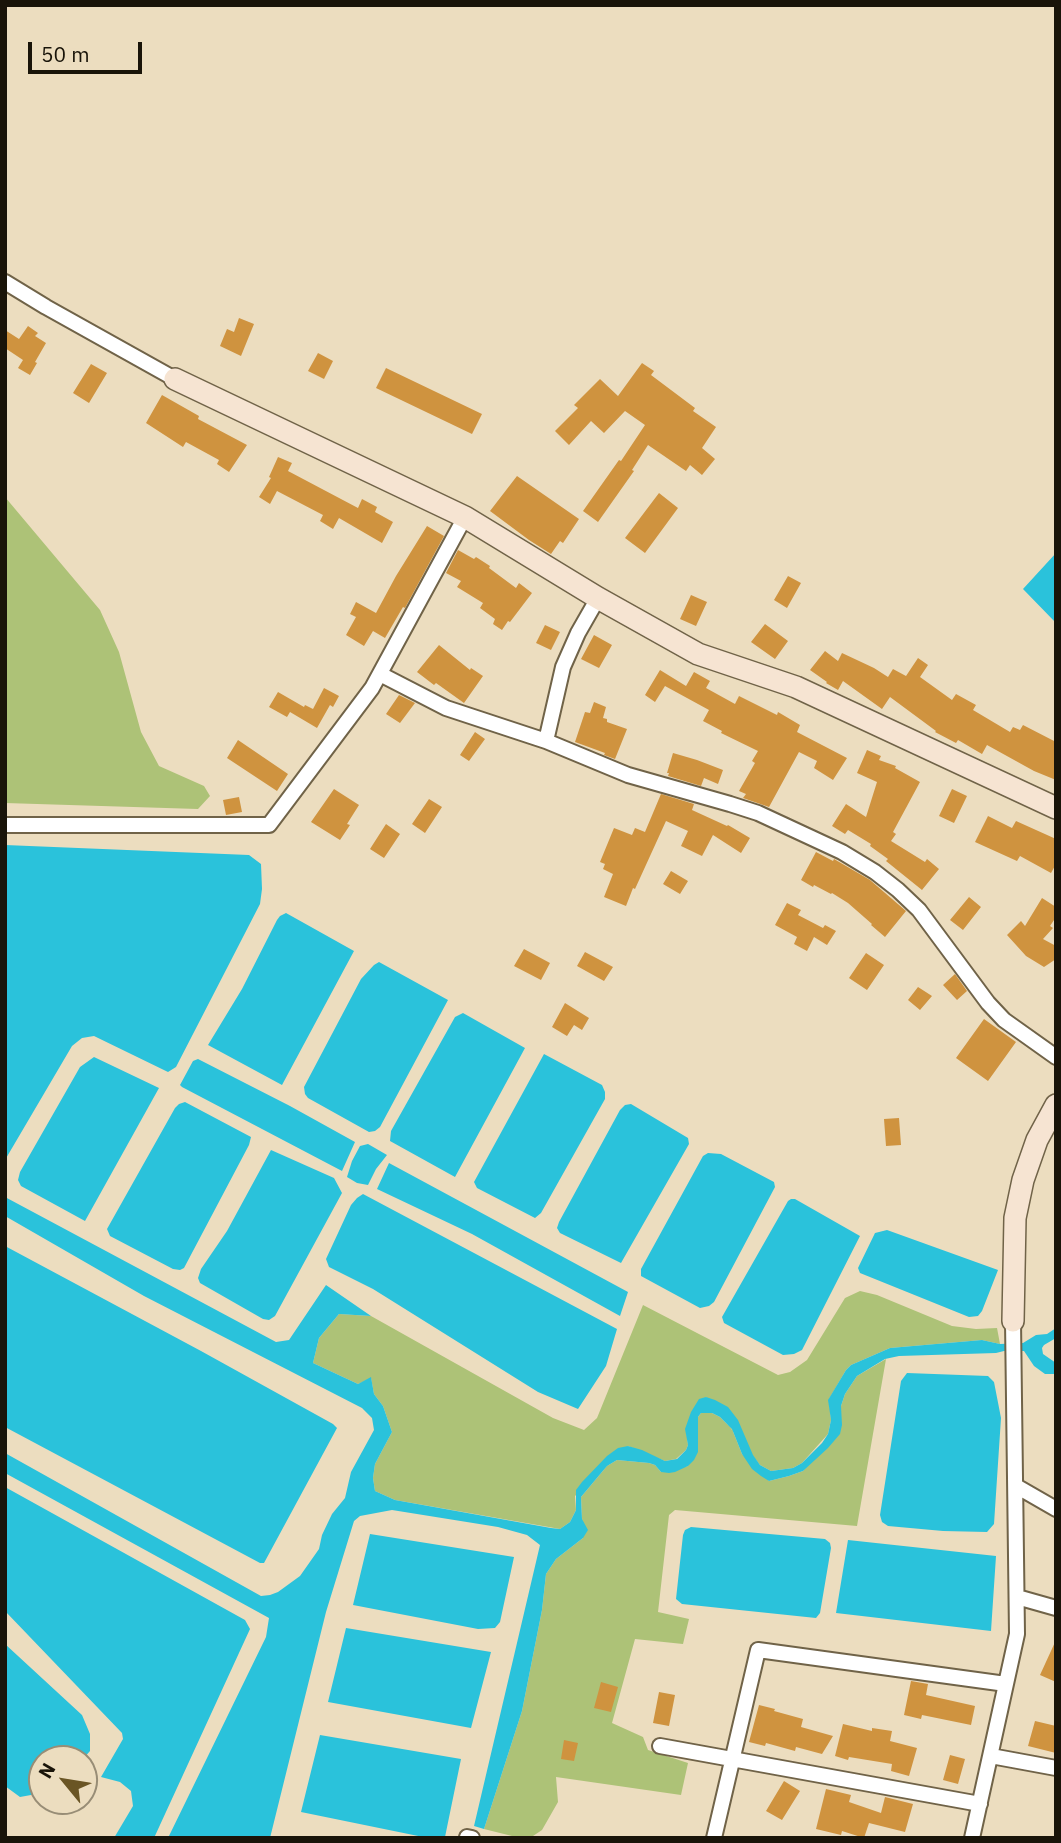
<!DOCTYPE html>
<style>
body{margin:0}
#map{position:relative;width:1061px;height:1843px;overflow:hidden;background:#ecddbf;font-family:"IBM Plex Sans",sans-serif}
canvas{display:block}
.frame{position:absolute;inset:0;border:7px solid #191409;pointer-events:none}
.north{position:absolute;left:28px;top:1745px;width:70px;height:70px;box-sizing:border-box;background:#ecddbf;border:2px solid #988d76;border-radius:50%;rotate:300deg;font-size:19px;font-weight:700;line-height:28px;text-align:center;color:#191409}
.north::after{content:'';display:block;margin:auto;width:24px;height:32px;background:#6a5524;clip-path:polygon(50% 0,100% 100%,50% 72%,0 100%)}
.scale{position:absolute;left:28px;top:42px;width:114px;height:32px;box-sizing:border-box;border:4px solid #191409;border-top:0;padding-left:9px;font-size:21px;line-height:24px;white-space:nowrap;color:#191409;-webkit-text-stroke:5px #ecddbf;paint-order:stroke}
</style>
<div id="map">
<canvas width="1061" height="1843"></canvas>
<div class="frame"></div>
<div class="north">N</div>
<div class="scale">50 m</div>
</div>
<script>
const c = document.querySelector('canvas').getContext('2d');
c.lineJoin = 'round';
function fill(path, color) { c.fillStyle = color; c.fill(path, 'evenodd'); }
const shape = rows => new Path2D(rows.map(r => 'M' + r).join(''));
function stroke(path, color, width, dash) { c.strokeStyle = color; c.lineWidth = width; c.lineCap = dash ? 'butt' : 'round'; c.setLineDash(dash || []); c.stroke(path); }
fill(shape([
 [5,497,100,610,119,652,141,732,159,766,204,786,210,796,198,809,5,803],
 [860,1291,877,1295,952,1326,976,1329,997,1328,1000,1344,982,1340,890,1348,851,1365,846,1370,829,1399,831,1420,828,1434,802,1463,793,1468,771,1471,760,1465,706,1397,686,1429,688,1445,686,1450,676,1459,665,1461,628,1446,575,1496,576,1510,570,1522,560,1529,395,1500,375,1491,373,1478,375,1464,392,1432,383,1406,374,1394,371,1378,358,1384,313,1363,319,1338,339,1314,371,1316,553,1418,584,1430,597,1418,643,1305,778,1375,790,1372,807,1360,845,1298],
 [886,1359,857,1526,675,1510,669,1515,658,1612,689,1619,683,1644,635,1639,612,1723,643,1737,648,1750,688,1763,681,1795,556,1777,558,1802,542,1830,530,1838,520,1838,484,1829,522,1711,542,1610,546,1574,556,1559,583,1538,581,1497,607,1466,617,1460,649,1463,655,1465,661,1472,688,1466,698,1417,701,1413,712,1413,720,1417,732,1429,742,1454,769,1481,789,1476,803,1471,841,1425,841,1406,845,1394,857,1376]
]), '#adc277');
fill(shape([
 [1056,553,1056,623,1023,589],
 [5,845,249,855,261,864,262,889,260,904,176,1067,168,1072,94,1036,82,1038,72,1046,5,1160],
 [286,913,354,951,282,1085,208,1045,242,989,277,920,280,916],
 [379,962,448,1000,380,1127,375,1131,369,1132,308,1098,305,1094,304,1087,361,979,374,965],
 [463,1013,525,1048,455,1177,390,1141,391,1131,455,1017],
 [544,1054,602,1085,605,1092,605,1099,541,1213,535,1218,477,1188,474,1182],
 [94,1057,159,1088,85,1221,21,1186,18,1180,20,1172,80,1067],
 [198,1059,290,1106,355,1142,342,1171,182,1087,180,1085,193,1061],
 [185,1102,251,1137,249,1145,184,1268,180,1270,173,1269,110,1236,107,1229,175,1108,179,1104],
 [631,1104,688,1138,689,1144,621,1263,560,1233,557,1228,559,1222,620,1110,625,1105],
 [368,1144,387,1155,376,1169,368,1185,357,1183,347,1177,352,1161,360,1146],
 [271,1150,334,1178,342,1193,275,1316,269,1320,263,1319,200,1283,198,1278,201,1269,227,1231],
 [708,1153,721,1154,774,1182,775,1187,714,1302,709,1306,700,1308,641,1276,641,1269,703,1156],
 [389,1163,628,1292,620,1316,472,1234,377,1189],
 [363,1194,617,1329,606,1366,578,1409,538,1392,373,1289,329,1267,326,1259,351,1205,357,1198],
 [5,1197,276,1342,289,1340,326,1285,371,1316,339,1314,319,1338,313,1363,358,1384,371,1377,374,1394,383,1406,392,1432,375,1464,373,1478,375,1491,395,1500,551,1528,560,1529,570,1522,576,1510,576,1490,582,1482,607,1456,618,1448,628,1446,642,1450,665,1461,677,1459,686,1450,688,1445,685,1429,691,1412,699,1399,706,1397,715,1400,728,1407,738,1420,753,1455,760,1465,771,1471,793,1468,802,1463,822,1443,828,1434,831,1420,828,1400,846,1370,851,1365,890,1348,982,1340,1000,1344,1023,1343,1036,1335,1047,1334,1056,1328,1056,1338,1044,1345,1042,1348,1043,1354,1056,1363,1056,1374,1045,1374,1034,1366,1024,1351,1004,1351,996,1353,899,1356,885,1359,857,1376,845,1394,841,1406,842,1425,840,1434,828,1448,803,1471,789,1476,769,1481,761,1476,752,1469,742,1454,732,1429,720,1417,712,1413,701,1413,698,1417,698,1452,694,1460,688,1466,675,1472,669,1473,661,1472,655,1465,649,1463,617,1460,607,1466,581,1497,582,1519,588,1530,583,1538,556,1559,546,1574,542,1610,522,1711,484,1829,474,1826,540,1545,527,1535,498,1527,392,1510,360,1516,354,1521,326,1612,270,1838,168,1838,266,1637,269,1618,5,1473,5,1453,261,1596,270,1595,278,1592,300,1576,319,1549,322,1535,332,1514,345,1498,351,1472,374,1430,372,1418,362,1408,144,1296,5,1216],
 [791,1199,795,1199,860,1236,802,1350,794,1354,783,1355,724,1323,722,1317,788,1201],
 [887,1230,998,1270,982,1311,978,1316,969,1317,860,1273,858,1268,875,1233],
 [5,1246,201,1351,333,1424,337,1428,264,1563,260,1563,5,1427],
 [907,1373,988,1376,994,1382,1001,1418,994,1524,987,1532,943,1531,888,1526,882,1522,880,1515,901,1381],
 [5,1487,245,1620,250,1629,154,1838,114,1838,133,1806,131,1791,120,1782,101,1777,123,1739,122,1733,5,1611],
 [691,1527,825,1539,830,1543,831,1548,820,1613,816,1618,682,1604,676,1599,683,1535,685,1530],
 [370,1534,514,1557,500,1622,495,1628,478,1629,353,1605],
 [848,1540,996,1556,991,1631,836,1613],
 [346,1628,491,1652,471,1728,328,1702],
 [5,1644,82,1715,90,1734,90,1751,83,1759,42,1759,42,1793,20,1797,5,1786],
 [320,1735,461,1759,445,1837,428,1838,301,1812]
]), '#2ac2db');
fill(shape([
 [239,318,254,324,241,356,220,346,227,329,234,332],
 [28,326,38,333,35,336,46,343,35,362,37,363,30,375,18,368,23,360,5,348,5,330,19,339],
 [318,353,333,361,324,379,308,371],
 [642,363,654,371,651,375,695,408,693,411,716,427,702,448,715,459,702,475,690,465,686,471,648,445,632,470,634,471,598,522,583,511,619,460,621,461,645,425,625,411,604,433,591,421,569,445,555,431,578,408,574,405,600,379,618,396],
 [91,364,107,373,89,403,73,393],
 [386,368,482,414,472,434,376,388],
 [162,395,199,416,198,419,247,445,229,472,217,464,219,460,186,442,183,447,146,423],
 [278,457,292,463,288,471,358,508,362,499,377,507,375,512,393,522,382,543,339,518,333,529,320,521,323,515,277,491,270,504,259,497,271,478,269,477],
 [517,476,579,519,563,543,560,541,551,554,529,540,490,511],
 [659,493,678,508,645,553,625,538],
 [427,526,444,536,405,608,403,607,385,638,373,631,364,646,346,635,356,617,350,614,356,602,376,613,396,576],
 [458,550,474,559,476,557,490,566,489,568,516,588,519,583,532,593,510,622,508,621,502,630,493,624,495,619,480,608,483,603,457,587,461,581,446,573],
 [788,576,801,583,787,608,774,600],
 [691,595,707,602,696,626,680,619],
 [765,624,788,641,775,659,751,642],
 [545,625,560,632,551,650,536,643],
 [594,635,612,645,599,668,581,659],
 [439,645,470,670,471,668,483,676,464,703,436,683,434,685,417,672],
 [825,651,838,661,842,653,874,668,888,677,893,669,906,676,918,658,928,665,920,677,952,700,956,694,976,705,973,710,1010,732,1013,727,1020,730,1023,725,1056,742,1056,780,1034,771,987,745,982,754,958,740,956,743,935,732,936,731,890,697,882,709,843,681,838,690,826,683,827,682,810,670],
 [660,670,686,686,694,672,710,681,706,688,735,704,739,696,777,715,778,712,800,725,797,732,847,758,833,780,814,768,817,761,799,752,769,807,743,798,746,794,739,791,755,763,752,761,758,751,721,733,722,731,703,721,709,710,665,686,655,702,645,695],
 [324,688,339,696,333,707,330,705,317,728,290,712,287,717,269,707,278,692,304,707,305,705,313,709],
 [399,695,415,703,400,723,386,714],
 [594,702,606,707,603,718,607,719,607,722,627,729,615,759,604,755,605,753,575,742,585,712,590,713],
 [475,732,485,739,469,761,460,755],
 [238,740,288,774,277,791,227,758],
 [867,750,881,756,879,760,896,766,895,768,920,782,893,832,896,834,891,841,925,862,927,859,939,869,922,890,886,861,888,859,870,846,871,844,848,830,845,834,832,826,846,804,866,817,877,782,857,773],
 [673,753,697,760,723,770,718,784,704,778,701,786,668,776,669,773,667,773],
 [334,789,359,805,347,824,350,825,340,840,311,822],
 [952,789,967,796,954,823,939,816],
 [661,794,694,804,692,810,727,826,728,825,750,838,741,853,713,835,702,856,681,846,688,831,666,821,635,889,633,888,626,906,604,897,613,874,603,869,605,864,600,862,614,828,632,835,635,828,645,832],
 [239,797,242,812,226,815,223,800],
 [429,799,442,807,425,833,412,824],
 [988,816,1012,828,1016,821,1056,839,1056,864,1051,873,1020,856,1017,861,975,842],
 [386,824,400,834,384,858,370,849],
 [816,852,833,861,834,859,870,880,906,911,885,937,871,925,872,924,848,903,832,893,831,894,814,885,813,887,801,880],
 [671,871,688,881,680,894,663,884],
 [969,897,981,907,963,930,950,920],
 [1042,898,1056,907,1056,917,1050,926,1053,928,1043,939,1056,946,1056,959,1044,967,1026,956,1007,935,1021,921,1025,926],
 [787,903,801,910,798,915,823,928,825,925,836,931,827,945,814,937,807,951,794,944,797,937,775,925],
 [524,949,550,963,541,980,514,966],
 [585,952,613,967,604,981,577,966],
 [866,953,884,965,867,990,849,978],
 [955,974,967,991,957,1000,943,985],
 [918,987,932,996,920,1010,908,1000],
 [565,1003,589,1018,582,1030,574,1025,567,1036,552,1027],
 [984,1019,1016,1042,988,1081,956,1058],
 [899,1118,901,1145,886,1146,884,1119],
 [1056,1640,1056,1682,1040,1675],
 [911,1681,928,1684,926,1695,975,1706,971,1725,922,1715,921,1719,904,1715],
 [601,1682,618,1687,611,1712,594,1708],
 [659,1692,675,1695,669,1726,653,1723],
 [759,1705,775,1709,774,1711,803,1719,801,1727,833,1736,822,1754,796,1747,795,1751,766,1743,765,1746,749,1742],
 [1035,1721,1056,1726,1056,1753,1028,1746],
 [843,1724,872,1731,872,1728,892,1731,890,1741,917,1748,909,1776,891,1771,892,1764,849,1757,848,1760,835,1756],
 [564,1740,578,1743,574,1761,561,1759],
 [950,1755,965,1759,958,1784,943,1780],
 [784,1781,800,1791,782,1820,766,1811],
 [826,1789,851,1795,849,1802,881,1813,885,1797,913,1804,905,1832,869,1823,864,1838,842,1831,841,1835,816,1829]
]), '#cf933f');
const street = shape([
 [5,282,46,307,175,379],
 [380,674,446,708,546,741,628,775,730,804,758,813,842,852,875,872,898,890,919,910,988,1003,1004,1020,1056,1057],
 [546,741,563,667,578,633,598,598],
 [5,825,269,825,372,688,465,517],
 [1016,1486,1056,1509],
 [1017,1597,1056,1608],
 [660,1746,980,1804],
 [991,1756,1056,1768],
 [467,1837,472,1838],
 [714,1838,758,1650,1006,1684],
 [972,1838,1017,1634,1013,1321]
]);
const secondary = shape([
 [175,379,465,517,598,598,698,654,796,687,1056,808],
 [1013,1321,1015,1218,1023,1180,1037,1140,1056,1105]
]);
stroke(street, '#706348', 18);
stroke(secondary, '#706348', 24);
stroke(street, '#fff', 14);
stroke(secondary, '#f6e4d2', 21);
</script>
